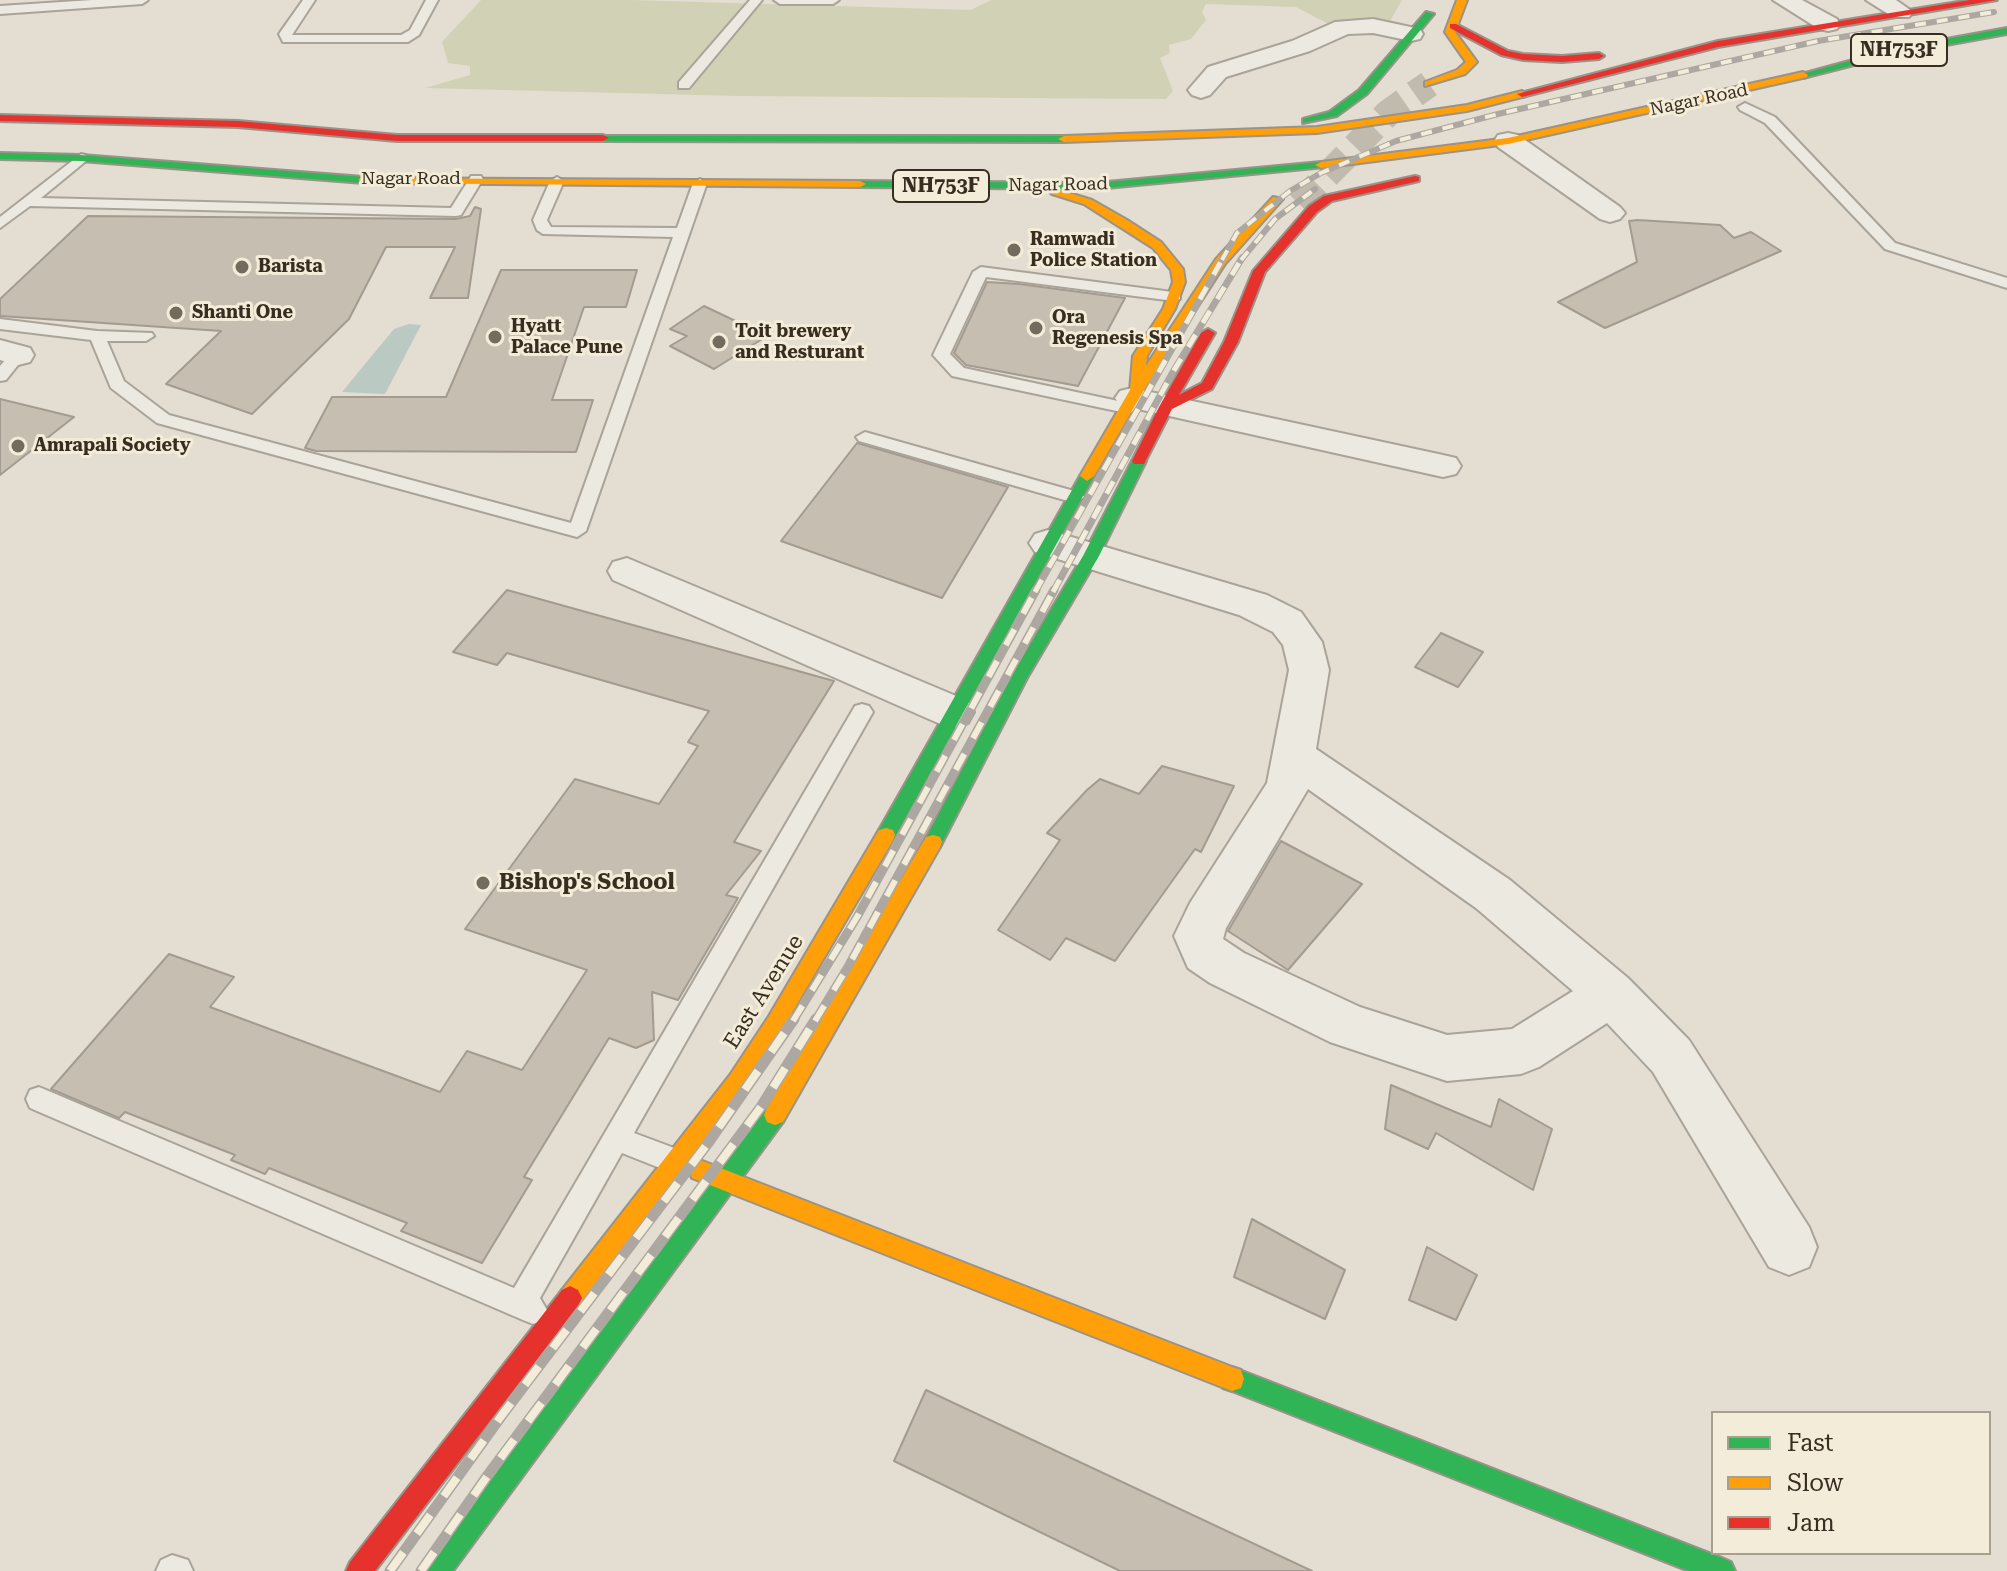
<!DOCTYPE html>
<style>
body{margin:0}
#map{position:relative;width:2007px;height:1571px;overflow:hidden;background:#e3ded1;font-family:"Roboto Serif",serif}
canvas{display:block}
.legend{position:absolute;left:1711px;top:1411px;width:280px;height:144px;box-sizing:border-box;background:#f3ecd8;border:2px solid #a8a08f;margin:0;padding:10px 14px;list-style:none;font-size:24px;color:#382d21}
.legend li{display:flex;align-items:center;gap:16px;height:40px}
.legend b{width:40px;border:2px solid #a8a08f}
</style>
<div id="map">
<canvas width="2007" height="1571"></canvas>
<ul class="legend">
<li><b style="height:10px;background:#30b455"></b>Fast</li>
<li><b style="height:10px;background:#ff9f0a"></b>Slow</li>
<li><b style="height:10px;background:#e5322d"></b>Jam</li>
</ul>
</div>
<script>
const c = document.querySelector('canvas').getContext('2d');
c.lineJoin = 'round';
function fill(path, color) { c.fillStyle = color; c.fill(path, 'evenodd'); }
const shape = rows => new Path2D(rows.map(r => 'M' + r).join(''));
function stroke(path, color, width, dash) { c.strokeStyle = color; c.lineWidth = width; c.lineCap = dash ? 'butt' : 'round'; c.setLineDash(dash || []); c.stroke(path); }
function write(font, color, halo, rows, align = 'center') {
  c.font = font + ' "Roboto Serif",serif'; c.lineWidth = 6; c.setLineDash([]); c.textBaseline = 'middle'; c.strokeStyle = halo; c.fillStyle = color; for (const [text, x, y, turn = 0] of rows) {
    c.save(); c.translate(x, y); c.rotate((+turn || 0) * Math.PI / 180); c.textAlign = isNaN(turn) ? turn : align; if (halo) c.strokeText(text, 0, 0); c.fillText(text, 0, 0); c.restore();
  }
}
fill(shape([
 [481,0,632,0,971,10,991,0,1402,0,1389,23,1334,27,1296,7,1206,4,1202,12,1206,20,1191,39,1169,45,1170,53,1160,58,1173,91,1166,99,738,96,425,88,470,75,470,66,448,63,442,42]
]), '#d1d2b5');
fill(shape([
 [409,324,421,325,385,394,342,392,394,329]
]), '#bac9c1');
const building = shape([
 [475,207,481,209,468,298,430,298,455,247,386,247,349,319,252,414,166,384,221,331,0,316,0,299,88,216,456,219,470,216,475,207],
 [1638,220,1720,225,1734,238,1751,232,1781,251,1605,328,1558,302,1637,262,1629,221,1638,220],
 [501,270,637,270,626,307,584,307,552,400,593,400,576,452,316,451,305,448,332,397,446,397,501,270],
 [987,282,1019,284,1125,298,1078,386,966,365,954,353,987,282],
 [704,306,767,336,714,369,670,346,687,336,670,329,704,306],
 [0,399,74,417,0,475,0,399],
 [857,443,1008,487,942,598,781,541,857,443],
 [507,590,834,681,734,842,761,851,726,895,738,898,678,1000,652,992,654,1040,636,1048,609,1038,524,1177,532,1180,482,1263,401,1231,407,1223,269,1168,265,1174,231,1160,235,1155,125,1112,119,1118,51,1089,169,954,234,977,210,1007,440,1092,467,1051,522,1070,587,970,465,929,575,779,659,804,698,746,688,742,709,711,507,653,497,665,453,652,507,590],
 [1441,633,1483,652,1458,687,1415,667,1441,633],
 [1162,766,1234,786,1201,852,1195,849,1115,961,1066,938,1050,960,998,930,1060,840,1047,833,1087,790,1100,779,1139,794,1162,766],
 [1281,841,1362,884,1288,970,1228,931,1281,841],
 [1391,1085,1491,1127,1499,1099,1552,1129,1533,1190,1436,1133,1428,1149,1385,1129,1391,1085],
 [1252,1219,1345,1270,1325,1319,1234,1277,1252,1219],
 [1427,1247,1477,1275,1456,1320,1409,1300,1427,1247],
 [926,1390,1312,1571,1120,1571,894,1461,926,1390]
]);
fill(building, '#c7beb2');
stroke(building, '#a39b90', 2);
stroke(shape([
 [1299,204,1388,113,1429,84]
]), '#c1bbae', 27, [27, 13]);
const lane = shape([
 [92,0,148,0,142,4,0,14,0,6,92,0],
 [303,0,315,0,292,35,401,35,410,30,426,0,438,0,419,35,408,42,283,42,279,34,303,0],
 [750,0,762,0,689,88,679,88,679,82,750,0],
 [774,0,839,0,833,4,780,4,774,0],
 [1745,103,1775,117,1895,243,2007,278,2007,288,1885,249,1765,123,1740,110,1738,107,1745,103],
 [81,154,86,155,86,161,41,198,451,208,471,176,481,176,483,179,461,215,456,216,30,206,0,228,0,217,81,154],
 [557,177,564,181,547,220,551,227,677,228,693,183,700,179,707,183,586,531,577,537,157,423,111,388,91,340,0,329,0,319,97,331,152,333,154,336,146,341,107,341,124,381,169,415,571,523,673,237,543,234,537,230,533,220,550,181,557,177],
 [981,267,1180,293,1180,299,1174,301,986,277,950,354,964,368,1132,404,1135,408,1132,412,1126,413,952,376,933,355,973,272,981,267],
 [18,350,26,355,6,380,0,381,0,366,12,352,18,350],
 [865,432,1081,493,1084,497,1075,503,859,441,856,437,865,432],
 [862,704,869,706,873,712,634,1133,685,1152,688,1161,685,1170,675,1174,622,1153,540,1298,547,1310,543,1320,533,1324,523,1320,30,1108,26,1099,30,1090,39,1087,514,1288,855,706,862,704],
 [172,1555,188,1560,193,1571,156,1571,161,1560,172,1555]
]);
const street = shape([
 [1773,0,1802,0,1837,19,1840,24,1837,29,1828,31,1819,29,1773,0],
 [1866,0,1896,0,1913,12,1909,17,1893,17,1866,0],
 [1373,19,1420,29,1423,34,1420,39,1411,41,1373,33,1348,34,1310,51,1226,77,1210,95,1201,98,1192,95,1188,90,1208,67,1292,41,1335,22,1373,19],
 [1508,133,1518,135,1620,207,1625,213,1620,219,1610,222,1600,219,1498,147,1494,141,1498,135,1508,133],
 [0,340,30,348,34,355,30,362,18,365,0,360,0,340],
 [1132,388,1443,455,1456,458,1461,466,1456,474,1443,477,1120,405,1115,398,1120,391,1132,388],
 [1048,530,1267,595,1301,612,1322,642,1329,670,1316,749,1510,880,1628,978,1689,1040,1809,1227,1817,1247,1809,1267,1789,1275,1769,1267,1653,1072,1607,1023,1539,1067,1521,1074,1447,1081,1330,1042,1210,983,1188,968,1174,936,1190,903,1267,783,1289,670,1283,645,1273,632,1239,615,1035,552,1029,543,1035,534,1048,530],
 [1308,789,1476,908,1573,991,1512,1029,1447,1035,1360,1007,1244,953,1223,939,1226,928,1308,789],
 [627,558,968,701,974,712,968,723,953,728,938,723,613,580,608,571,613,562,627,558]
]);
const fast = shape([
 [1426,12,1434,14,1367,94,1337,116,1303,123,1303,119,1329,112,1359,90,1426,12],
 [2007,28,2007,34,1897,54,1803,78,1798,75,1897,48,2007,28],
 [599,136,1064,136,1070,139,1064,142,603,141,597,138,599,136],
 [0,153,81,155,364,177,370,180,364,183,81,161,0,159,0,153],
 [1321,162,1327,165,1325,167,1096,189,860,187,854,184,860,181,1096,183,1321,162],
 [1139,456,1146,461,1099,556,1027,678,940,847,926,847,924,842,1011,677,1083,556,1132,461,1139,456],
 [1087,471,1094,476,893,840,879,840,877,835,879,830,1080,476,1087,471],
 [775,1105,783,1108,786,1115,783,1122,453,1571,424,1571,428,1562,767,1108,775,1105],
 [1232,1367,1722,1558,1731,1562,1735,1571,1689,1571,1232,1391,1223,1388,1220,1379,1223,1370,1232,1367]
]);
const slow = shape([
 [1457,0,1467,0,1455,32,1477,62,1465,74,1425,86,1425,82,1457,70,1466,62,1445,32,1457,0],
 [1803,72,1808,75,1807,77,1508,144,1321,168,1315,165,1321,162,1508,138,1803,72],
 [1522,91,1527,94,1526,96,1467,111,1317,133,1064,142,1058,139,1064,136,1317,127,1467,105,1522,91],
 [360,178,860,181,866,184,860,187,364,183,358,180,360,178],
 [1056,189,1092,200,1127,220,1161,242,1183,269,1185,282,1175,309,1147,356,1146,366,1216,259,1273,197,1283,199,1225,264,1144,390,1094,476,1087,481,1080,476,1130,390,1133,356,1163,309,1173,282,1171,270,1153,248,1084,204,1052,194,1050,192,1056,189],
 [886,828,893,830,895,835,893,840,783,1028,744,1089,578,1306,570,1310,562,1306,558,1298,562,1290,730,1075,769,1016,879,830,886,828],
 [933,835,940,837,942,842,940,847,783,1122,775,1125,767,1122,764,1115,767,1108,926,837,933,835],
 [700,1160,1232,1367,1241,1370,1244,1379,1241,1388,1232,1391,692,1178,689,1171,692,1164,700,1160]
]);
const jam = shape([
 [1970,0,1997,0,1718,47,1522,97,1517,94,1718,41,1970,0],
 [1450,24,1456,24,1508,51,1523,54,1562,56,1599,53,1604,56,1599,59,1562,62,1523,60,1501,55,1450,28,1450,24],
 [0,115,238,121,397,135,603,135,609,138,603,141,397,141,238,127,0,121,0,115],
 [1415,176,1419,177,1419,181,1332,201,1317,212,1265,272,1238,342,1212,389,1172,409,1144,464,1134,464,1132,461,1159,407,1201,333,1208,329,1215,333,1179,395,1202,383,1224,342,1253,271,1309,206,1324,196,1415,176],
 [570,1286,578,1290,582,1298,578,1306,375,1571,346,1571,350,1562,562,1290,570,1286]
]);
stroke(lane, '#a9a399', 4);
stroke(street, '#a9a399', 4);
stroke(fast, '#999389', 4);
stroke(slow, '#999389', 4);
stroke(jam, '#999389', 4);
fill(lane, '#ece9e1');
fill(street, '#ece9e1');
fill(fast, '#30b455');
fill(slow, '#ff9f0a');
fill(jam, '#e5322d');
const railFar3 = shape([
 [1222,260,1237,233,1290,191,1321,173,1396,141,1498,114,1818,41,1994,12],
 [1241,260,1275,219,1315,189]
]);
const railFar2 = shape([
 [1035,592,1223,258],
 [1053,592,1173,372,1242,258]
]);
const railFar1 = shape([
 [793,1021,857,917,1036,590],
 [815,1021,849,965,1054,590]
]);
const rail = shape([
 [390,1571,502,1415,708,1143,794,1019],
 [421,1571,488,1475,761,1107,816,1019]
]);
stroke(railFar3, '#aca8a1', 6);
stroke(railFar2, '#aca8a1', 7);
stroke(railFar1, '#aca8a1', 9);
stroke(rail, '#aca8a1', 11);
stroke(railFar3, '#f3ecd8', 4, [11]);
stroke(railFar2, '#f3ecd8', 5, [14]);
stroke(railFar1, '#f3ecd8', 6, [18]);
stroke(rail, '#f3ecd8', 8, [23]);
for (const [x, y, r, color] of [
 [1014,250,8,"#746b5f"],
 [242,267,8,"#746b5f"],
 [176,313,8,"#746b5f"],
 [1036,328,8,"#746b5f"],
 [495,337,8,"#746b5f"],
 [719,342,8,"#746b5f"],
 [18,446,8,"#746b5f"],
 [483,883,8,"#746b5f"]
]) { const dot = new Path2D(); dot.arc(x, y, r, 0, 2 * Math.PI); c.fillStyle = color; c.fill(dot); stroke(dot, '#f3ecd8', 3); }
write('18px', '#382d21', '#f3ecd8', [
 ["Nagar Road",1699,100,-12],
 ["Nagar Road",411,179],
 ["Nagar Road",1058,185,-1]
]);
write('bold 18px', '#382d21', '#f3ecd8', [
 ["Ramwadi",1030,240],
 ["Police Station",1030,261],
 ["Barista",258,267],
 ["Shanti One",192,313],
 ["Ora",1052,318],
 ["Regenesis Spa",1052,339],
 ["Hyatt",511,327],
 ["Palace Pune",511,348],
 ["Toit brewery",735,332],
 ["and Resturant",735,353],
 ["Amrapali Society",34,446]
], 'left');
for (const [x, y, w] of [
 [1899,50,96],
 [941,186,96]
]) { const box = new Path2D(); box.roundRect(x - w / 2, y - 16, w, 32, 6); c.fillStyle = '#f3ecd8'; c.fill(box); stroke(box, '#382d21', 2); }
write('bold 20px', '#382d21', null, [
 ["NH753F",1899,50],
 ["NH753F",941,186]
]);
write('bold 22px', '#382d21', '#f3ecd8', [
 ["Bishop's School",499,883]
], 'left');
write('22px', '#382d21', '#f3ecd8', [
 ["East Avenue",764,992,-58]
]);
</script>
